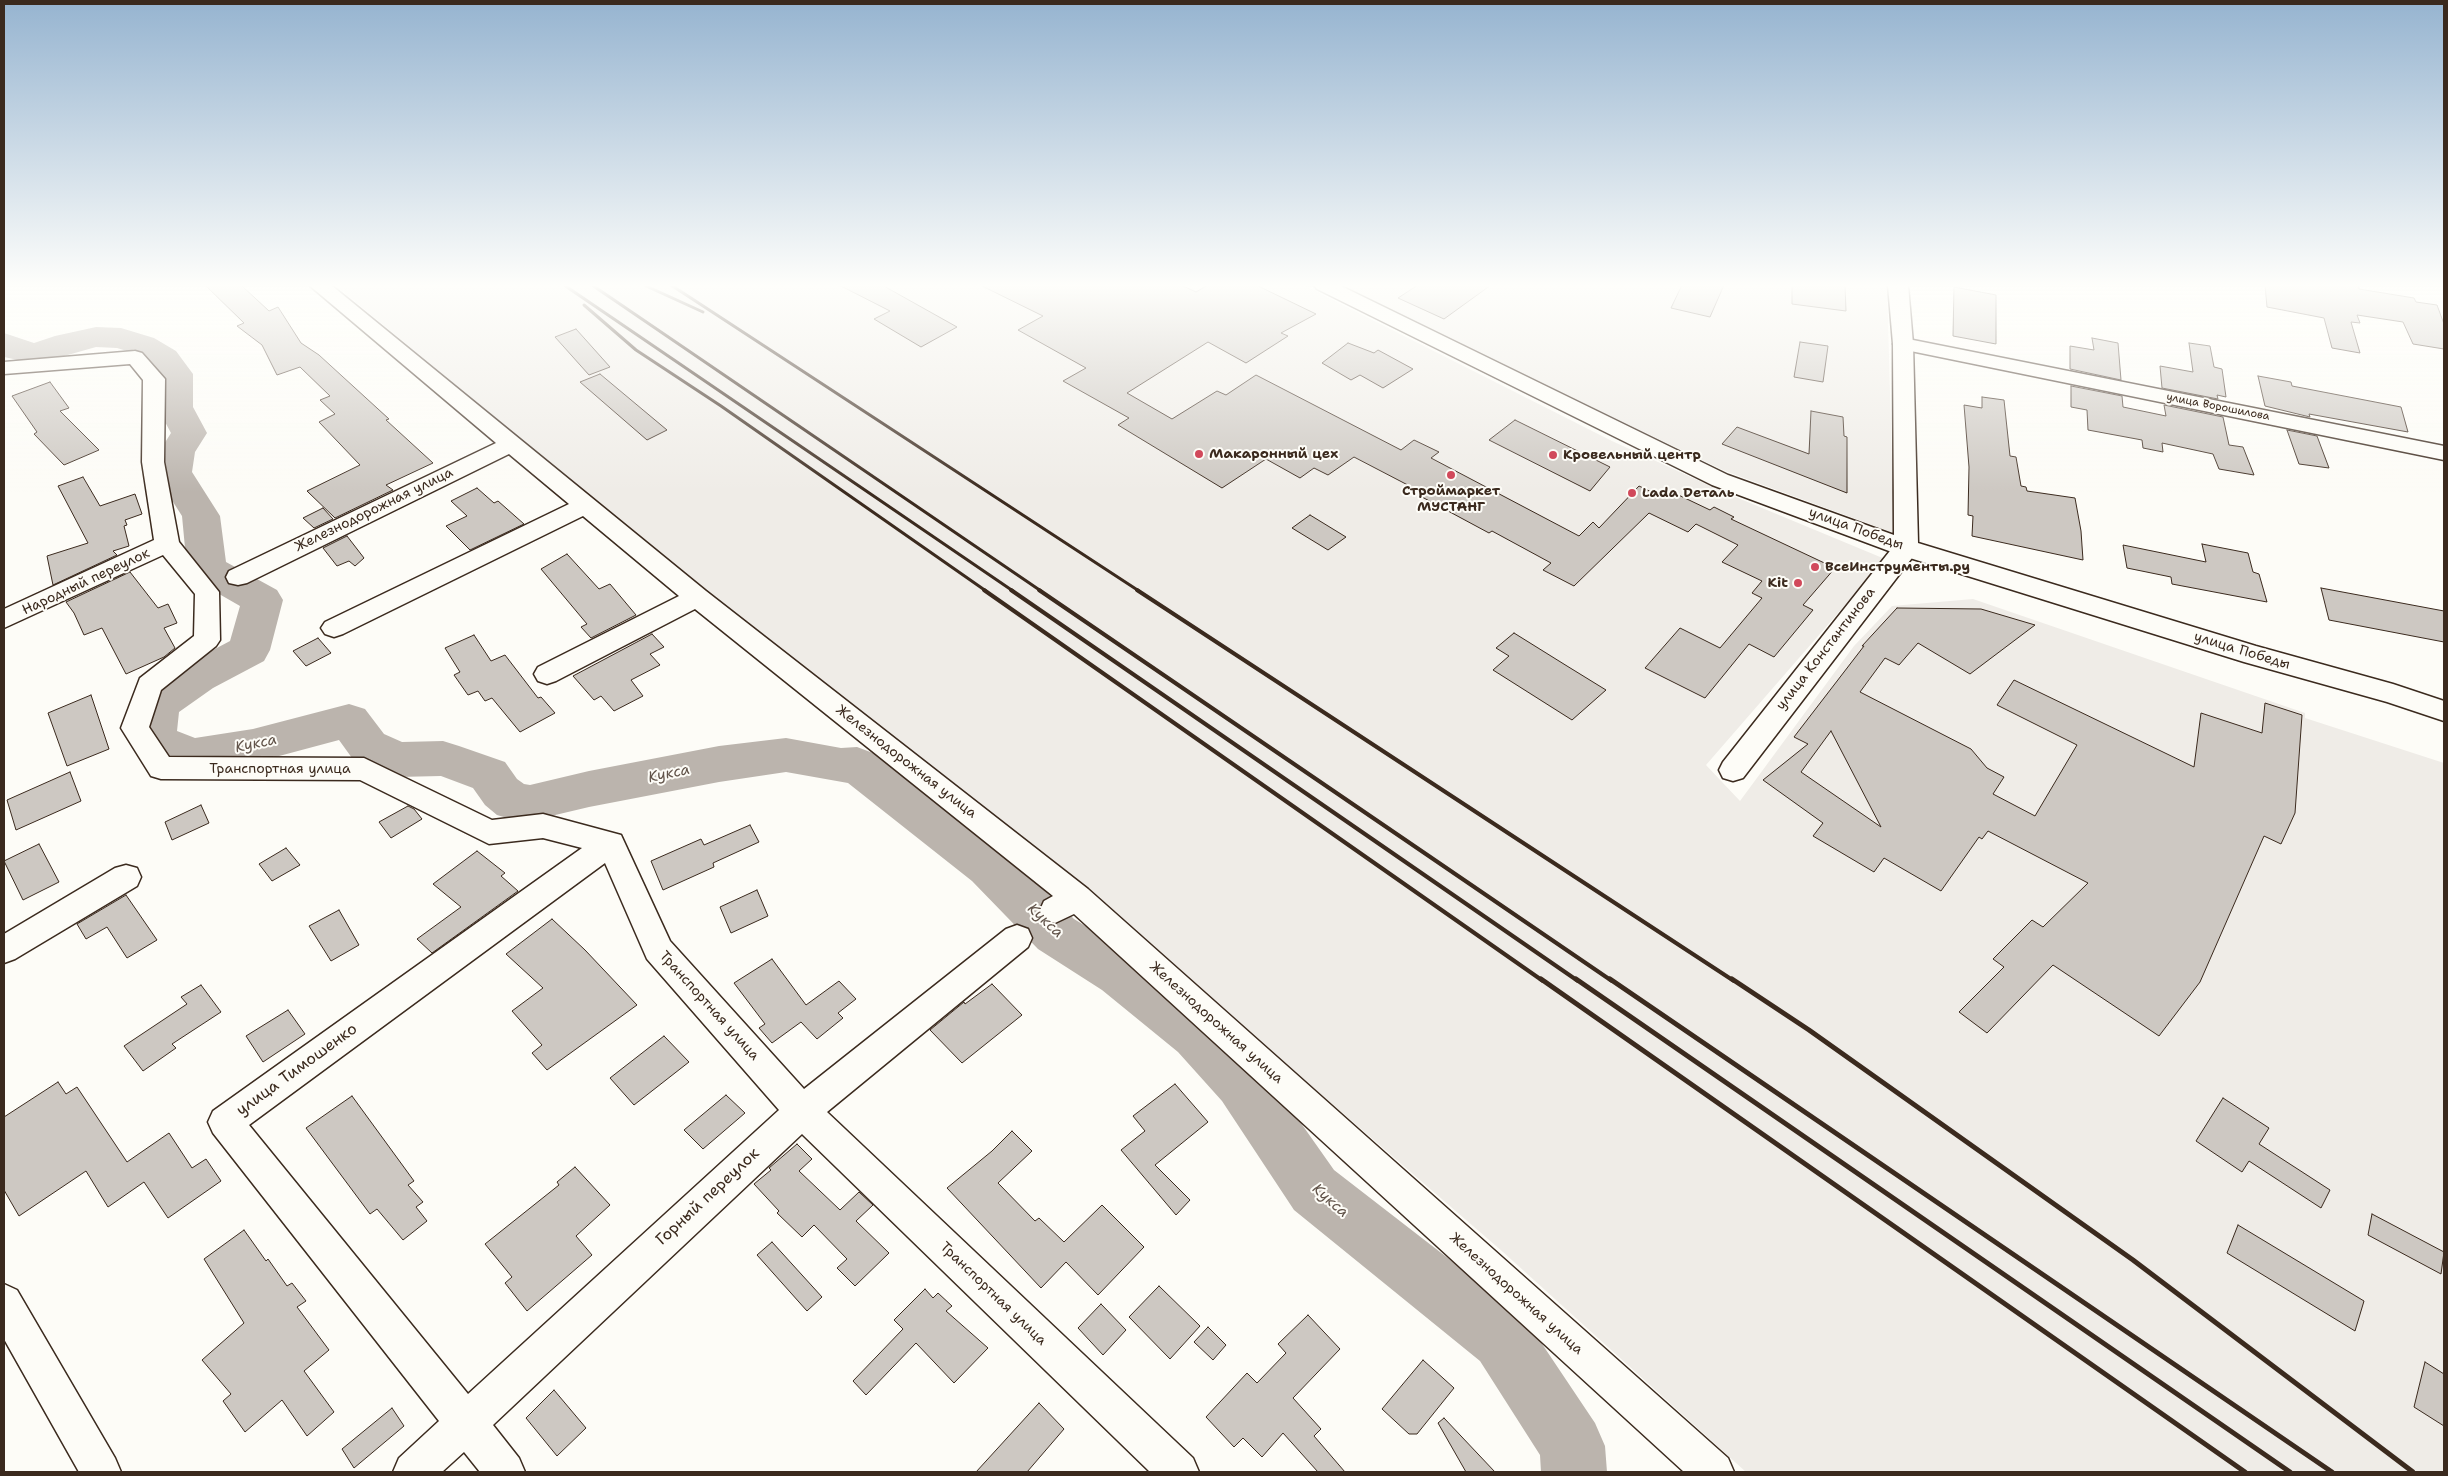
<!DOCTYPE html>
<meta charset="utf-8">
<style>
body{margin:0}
#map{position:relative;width:2448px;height:1476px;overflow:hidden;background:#fdfcf7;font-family:"Shantell Sans",sans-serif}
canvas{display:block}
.frame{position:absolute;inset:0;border:5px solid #3b2a1e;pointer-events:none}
</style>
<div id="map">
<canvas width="2448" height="1476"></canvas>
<div class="frame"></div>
</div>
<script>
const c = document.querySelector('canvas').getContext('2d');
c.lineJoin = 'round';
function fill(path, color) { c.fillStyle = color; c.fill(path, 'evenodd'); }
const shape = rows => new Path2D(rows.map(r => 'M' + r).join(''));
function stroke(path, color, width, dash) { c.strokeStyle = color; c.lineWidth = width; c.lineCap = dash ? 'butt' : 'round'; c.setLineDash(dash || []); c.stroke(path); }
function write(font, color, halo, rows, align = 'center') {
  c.font = font + ' "Shantell Sans",sans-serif'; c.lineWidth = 4; c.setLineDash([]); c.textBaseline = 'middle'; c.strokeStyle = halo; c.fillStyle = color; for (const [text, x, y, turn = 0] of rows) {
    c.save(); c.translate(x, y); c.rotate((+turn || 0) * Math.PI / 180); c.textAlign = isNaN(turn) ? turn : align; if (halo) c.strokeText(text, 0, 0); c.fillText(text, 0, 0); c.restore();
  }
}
fill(shape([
 [335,285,1303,285,1612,441,1726,493,1885,559,1706,765,1740,801,1854,646,1892,606,1973,599,2305,713,2305,718,2444,763,2444,1472,1746,1472,1503,1252,1069,876,702,589],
 [1338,285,1887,285,1894,533,1725,471]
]), '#efece7');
fill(shape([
 [96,327,121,328,154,338,176,351,193,374,193,407,207,433,195,452,192,472,220,516,226,562,277,590,283,600,270,650,264,661,213,688,179,712,177,731,195,738,253,729,349,704,365,709,384,734,402,742,443,741,459,746,505,762,517,779,524,784,530,785,589,771,719,746,786,738,841,748,857,747,873,753,1006,853,1074,919,1138,958,1216,1018,1260,1065,1334,1170,1524,1317,1595,1423,1605,1446,1607,1472,1541,1472,1540,1455,1480,1361,1294,1210,1222,1101,1178,1052,1102,990,1038,949,972,881,848,783,786,772,719,782,589,807,530,821,514,820,497,815,485,805,473,788,441,776,397,777,381,772,352,758,339,740,253,763,193,773,137,752,130,740,136,704,142,693,183,666,230,641,240,606,193,579,187,569,182,516,154,472,159,452,171,433,157,407,159,374,152,365,130,352,117,348,96,347,36,364,4,357,4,333,34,343,55,336,96,327]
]), '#bbb4ad');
const building = shape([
 [205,285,241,285,269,311,278,307,301,343,319,355,389,419,386,420,433,463,386,485,393,490,335,518,307,491,360,465,319,422,335,414,320,400,330,396,300,367,277,375,262,345,237,326,244,323,205,285],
 [839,285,882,285,957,327,921,347,874,319,890,311,839,285],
 [980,285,1181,285,1196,292,1208,285,1256,285,1316,314,1281,333,1288,336,1246,363,1208,342,1127,393,1172,419,1217,391,1226,395,1256,375,1401,450,1414,440,1439,452,1431,458,1579,536,1593,522,1599,528,1639,486,1664,498,1668,490,1710,510,1714,507,1734,517,1731,519,1835,568,1803,605,1813,610,1774,657,1749,644,1705,698,1645,668,1680,628,1720,648,1762,598,1752,593,1762,581,1722,562,1738,545,1696,524,1688,532,1649,513,1574,586,1543,570,1551,563,1492,531,1489,533,1422,497,1425,494,1354,457,1328,475,1314,468,1300,478,1266,459,1222,488,1118,425,1129,418,1063,381,1086,368,1018,330,1043,316,980,285],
 [1418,285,1491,285,1444,319,1398,298,1418,285],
 [1682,285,1724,285,1710,317,1671,308,1682,285],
 [1792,285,1845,285,1846,311,1792,304,1792,285],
 [2265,285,2358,285,2359,289,2414,298,2416,302,2437,305,2444,324,2444,349,2413,344,2403,322,2357,315,2360,323,2351,322,2360,353,2332,348,2324,318,2267,307,2265,285],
 [1954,287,1996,295,1996,344,1953,336,1954,287],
 [576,329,610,367,589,375,555,337,576,329],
 [2092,338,2118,343,2121,380,2070,369,2070,346,2094,350,2092,338],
 [1800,342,1828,346,1823,382,1794,377,1800,342],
 [1348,343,1374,353,1378,350,1413,369,1383,388,1360,375,1351,380,1322,363,1348,343],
 [2189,343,2210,346,2214,367,2222,369,2226,397,2217,395,2218,399,2162,388,2160,366,2193,372,2189,343],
 [600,374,667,430,647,440,580,382,600,374],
 [2258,376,2291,382,2292,386,2401,407,2408,432,2309,414,2310,417,2265,406,2258,376],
 [50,382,69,408,60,411,99,450,64,465,34,434,37,432,12,396,50,382],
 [2071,386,2122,396,2123,407,2166,416,2164,405,2223,417,2229,445,2243,447,2254,475,2219,469,2213,454,2162,443,2163,452,2143,448,2142,440,2088,430,2087,410,2071,407,2071,386],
 [1982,397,2004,400,2010,456,2016,457,2021,486,2026,487,2027,491,2075,498,2081,531,2083,560,1972,536,1973,516,1968,515,1969,467,1964,405,1982,408,1982,397],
 [1811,411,1843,417,1844,436,1847,437,1847,493,1722,444,1737,427,1809,454,1811,411],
 [1515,420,1610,467,1590,491,1489,440,1515,420],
 [2287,430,2317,436,2329,468,2299,464,2287,430],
 [83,477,100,506,135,494,142,514,125,520,127,525,124,526,129,546,113,551,117,555,53,585,47,556,88,543,58,486,83,477],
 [477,488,494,503,498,501,524,524,470,550,446,526,467,516,451,501,477,488],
 [323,508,333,519,314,528,303,518,323,508],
 [1310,515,1346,537,1328,550,1292,528,1310,515],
 [347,536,364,558,355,566,349,561,337,566,323,548,347,536],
 [2202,544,2248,553,2253,572,2259,574,2267,602,2172,584,2171,577,2127,568,2123,545,2206,562,2202,544],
 [567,554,599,589,610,584,636,615,591,638,581,627,587,624,541,569,567,554],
 [130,572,158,608,168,604,177,623,164,628,175,648,164,657,126,674,102,628,84,635,74,613,66,602,130,572],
 [2321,588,2444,611,2444,642,2329,620,2321,588],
 [1897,608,1981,609,2035,625,1970,674,1918,643,1899,665,1885,658,1860,692,1971,749,1987,768,2004,777,1993,794,2035,816,2077,745,1997,705,2014,680,2194,767,2201,713,2262,733,2265,703,2302,715,2295,813,2281,844,2264,836,2200,982,2159,1036,2053,965,1987,1033,1959,1012,2004,967,1993,959,2032,920,2043,927,2088,883,1988,831,1982,839,1979,837,1941,891,1884,858,1874,872,1813,836,1823,823,1763,780,1808,744,1794,737,1864,646,1862,646,1897,608],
 [1831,731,1881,827,1801,772,1831,731],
 [1514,633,1567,666,1606,690,1572,720,1493,670,1509,656,1496,648,1514,633],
 [652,634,664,647,650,654,660,665,631,680,643,696,614,711,601,696,594,700,573,676,652,634],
 [474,635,491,661,505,655,538,698,541,697,555,713,520,732,492,698,485,701,478,691,468,695,454,675,460,672,445,648,474,635],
 [318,638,331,653,306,666,293,651,318,638],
 [91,695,109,749,67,766,48,713,91,695],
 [70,772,81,801,16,830,7,800,70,772],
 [201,805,209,823,172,840,165,822,201,805],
 [408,806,414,809,422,819,391,838,379,822,408,806],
 [750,825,759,842,713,863,714,867,663,890,651,861,701,839,704,845,750,825],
 [39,844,59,882,23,900,4,861,39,844],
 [286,848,300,865,272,881,259,864,286,848],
 [477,851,505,873,501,876,518,891,432,953,417,939,461,907,433,884,477,851],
 [757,890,768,916,731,933,720,907,757,890],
 [126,895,157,940,127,958,107,927,86,939,77,924,126,895],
 [339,910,359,945,331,961,309,926,339,910],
 [552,919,585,950,637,1005,547,1070,532,1053,542,1045,512,1011,543,988,506,954,552,919],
 [772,959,806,1005,839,981,856,999,838,1013,843,1018,817,1039,801,1022,772,1043,759,1028,765,1024,734,983,772,959],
 [992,984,1022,1015,962,1063,930,1030,964,1002,965,1004,992,984],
 [201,985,221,1012,172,1044,176,1048,143,1071,124,1046,187,1004,181,997,201,985],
 [288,1010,305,1034,263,1062,246,1036,288,1010],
 [664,1036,689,1062,634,1105,610,1078,664,1036],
 [58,1082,66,1094,77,1087,127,1162,169,1133,192,1168,206,1159,221,1181,168,1218,144,1182,108,1207,86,1171,19,1216,4,1190,4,1117,58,1082],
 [1175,1084,1208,1122,1155,1165,1190,1200,1176,1215,1121,1150,1145,1131,1133,1116,1175,1084],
 [726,1095,745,1113,703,1149,684,1130,726,1095],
 [352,1096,414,1181,408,1185,423,1202,416,1207,427,1221,403,1240,377,1209,370,1214,306,1128,352,1096],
 [2223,1098,2269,1128,2259,1144,2330,1190,2321,1208,2249,1161,2242,1172,2196,1141,2223,1098],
 [1012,1131,1032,1151,998,1183,1035,1221,1039,1218,1064,1242,1102,1205,1144,1247,1098,1295,1066,1262,1041,1288,947,1188,992,1151,1012,1131],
 [797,1144,812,1159,799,1171,840,1210,859,1192,873,1205,856,1221,889,1253,855,1286,837,1268,847,1259,814,1225,802,1237,777,1213,779,1211,754,1184,771,1170,769,1168,797,1144],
 [575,1167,610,1205,576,1236,592,1255,527,1311,505,1283,512,1277,485,1244,559,1185,557,1182,575,1167],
 [2372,1214,2444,1252,2441,1274,2368,1235,2372,1214],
 [2238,1225,2364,1301,2355,1331,2227,1253,2238,1225],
 [244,1230,266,1261,268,1259,287,1286,292,1283,306,1301,297,1307,329,1350,304,1371,334,1412,307,1436,282,1400,245,1432,223,1401,231,1394,202,1360,244,1323,204,1259,244,1230],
 [772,1242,822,1297,807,1311,757,1255,772,1242],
 [1159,1286,1200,1326,1170,1359,1129,1317,1159,1286],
 [925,1289,933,1298,938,1293,952,1306,946,1311,988,1348,954,1383,916,1343,866,1395,853,1381,903,1329,894,1320,925,1289],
 [1101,1304,1126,1330,1103,1355,1078,1328,1101,1304],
 [1308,1315,1340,1349,1293,1398,1321,1429,1314,1436,1345,1472,1318,1472,1283,1433,1262,1457,1243,1438,1234,1447,1206,1417,1247,1373,1257,1383,1286,1353,1278,1344,1308,1315],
 [1208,1327,1226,1345,1213,1360,1194,1342,1208,1327],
 [1423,1360,1454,1388,1417,1434,1409,1434,1382,1409,1423,1360],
 [2425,1362,2444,1374,2444,1426,2414,1407,2425,1362],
 [554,1390,586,1428,557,1456,526,1418,554,1390],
 [1039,1403,1064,1429,1027,1472,976,1472,1039,1403],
 [392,1408,404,1426,354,1468,342,1449,392,1408],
 [1444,1418,1495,1472,1466,1472,1438,1423,1444,1418]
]);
fill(building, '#cdc8c2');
stroke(building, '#3b2a1e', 1);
const minor = shape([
 [309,285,331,285,706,591,1088,889,1728,1458,1734,1472,1684,1472,1074,914,1055,923,1044,919,1040,910,1044,901,1053,896,695,609,556,681,547,684,538,681,534,674,538,667,679,596,583,516,343,634,334,637,325,634,321,628,325,622,569,504,509,454,247,583,238,585,229,583,226,577,229,571,496,443,309,285],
 [1903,338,2444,446,2444,460,1896,348,1893,344,1896,340,1903,338],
 [135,351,142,353,165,379,164,462,179,542,219,592,220,640,216,646,161,690,149,727,169,757,364,758,492,820,543,814,621,835,670,941,804,1089,1006,929,1017,925,1028,929,1032,938,1028,947,827,1112,1193,1458,1199,1472,1150,1472,802,1134,493,1425,519,1458,525,1472,480,1472,464,1452,442,1472,393,1472,399,1458,439,1421,213,1133,208,1122,213,1111,582,848,543,838,489,844,360,780,161,779,151,776,121,728,140,678,194,636,195,594,163,555,4,628,4,609,154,540,142,462,143,380,130,364,4,374,4,362,135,351],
 [605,863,647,959,779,1110,468,1394,249,1125,605,863],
 [1906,540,1915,542,1918,548,1915,554,1743,778,1733,781,1723,778,1719,770,1723,762,1897,542,1906,540],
 [126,865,137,868,141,877,137,886,15,959,4,963,4,934,115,868,126,865],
 [4,1284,17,1290,115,1458,121,1472,79,1472,4,1339,4,1284]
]);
const tertiary = shape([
 [1314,285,1339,285,1728,475,1894,535,1893,344,1888,285,1908,285,1913,344,1918,543,2256,646,2393,684,2444,701,2444,721,2387,702,2244,662,1897,554,1712,485,1317,289,1314,285]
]);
stroke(minor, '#3b2a1e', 3);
stroke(tertiary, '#3b2a1e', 3);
fill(minor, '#fdfcf7');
fill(tertiary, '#fdfcf7');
stroke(shape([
 [564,285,1013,591],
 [592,285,1041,591],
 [644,285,703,312],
 [671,285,1139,591],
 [584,305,636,350,721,406,986,591]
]), '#3b2a1e', 3);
stroke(shape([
 [984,590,1543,981],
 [1011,590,1578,981],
 [1039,590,1612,981],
 [1137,590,1734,981]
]), '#3b2a1e', 4);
stroke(shape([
 [1541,979,2245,1472],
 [1576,979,2290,1472],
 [1610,979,2332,1472],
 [1732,979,1809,1030,2133,1260,2413,1472]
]), '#3b2a1e', 5);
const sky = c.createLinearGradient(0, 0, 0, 492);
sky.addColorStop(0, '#96b4d0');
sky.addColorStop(0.58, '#fefefb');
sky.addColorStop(1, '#fefefb00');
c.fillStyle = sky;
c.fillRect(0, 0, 2448, 492);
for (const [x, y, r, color] of [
 [1199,454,5,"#d1495b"],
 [1553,455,5,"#d1495b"],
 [1451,475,5,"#d1495b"],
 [1632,493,5,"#d1495b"],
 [1815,567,5,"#d1495b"],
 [1798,583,5,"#d1495b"]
]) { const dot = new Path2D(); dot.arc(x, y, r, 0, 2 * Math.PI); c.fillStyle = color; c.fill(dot); stroke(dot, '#fdfcf7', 2); }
write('11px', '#3b2a1e', '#fdfcf7', [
 ["улица Ворошилова",2218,407,11]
]);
write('bold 14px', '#3b2a1e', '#fdfcf7', [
 ["Макаронный цех",1209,454],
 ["Кровельный центр",1563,455],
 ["Строймаркет",1451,491,"center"],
 ["МУСТАНГ",1451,507,"center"],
 ["Lada Dеталь",1642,493],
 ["ВсеИнструменты.ру",1825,567],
 ["Kit",1788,583,"right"]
], 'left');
write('14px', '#3b2a1e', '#fdfcf7', [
 ["Железнодорожная улица",374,510,-26],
 ["улица Победы",1856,529,20],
 ["Народный переулок",86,582,-25],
 ["улица Константинова",1826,649,-52],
 ["улица Победы",2242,651,17],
 ["Железнодорожная улица",906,762,38],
 ["Транспортная улица",280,769],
 ["Транспортная улица",709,1006,48],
 ["Железнодорожная улица",1216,1023,42],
 ["Транспортная улица",993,1294,44],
 ["Железнодорожная улица",1516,1294,42]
]);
write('italic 15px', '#615349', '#fdfcf7', [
 ["Кукса",256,744,-12],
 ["Кукса",669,774,-12],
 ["Кукса",1045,921,43],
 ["Кукса",1330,1201,41]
]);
write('16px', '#3b2a1e', '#fdfcf7', [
 ["улица Тимошенко",297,1070,-36],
 ["Горный переулок",708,1197,-43]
]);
</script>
